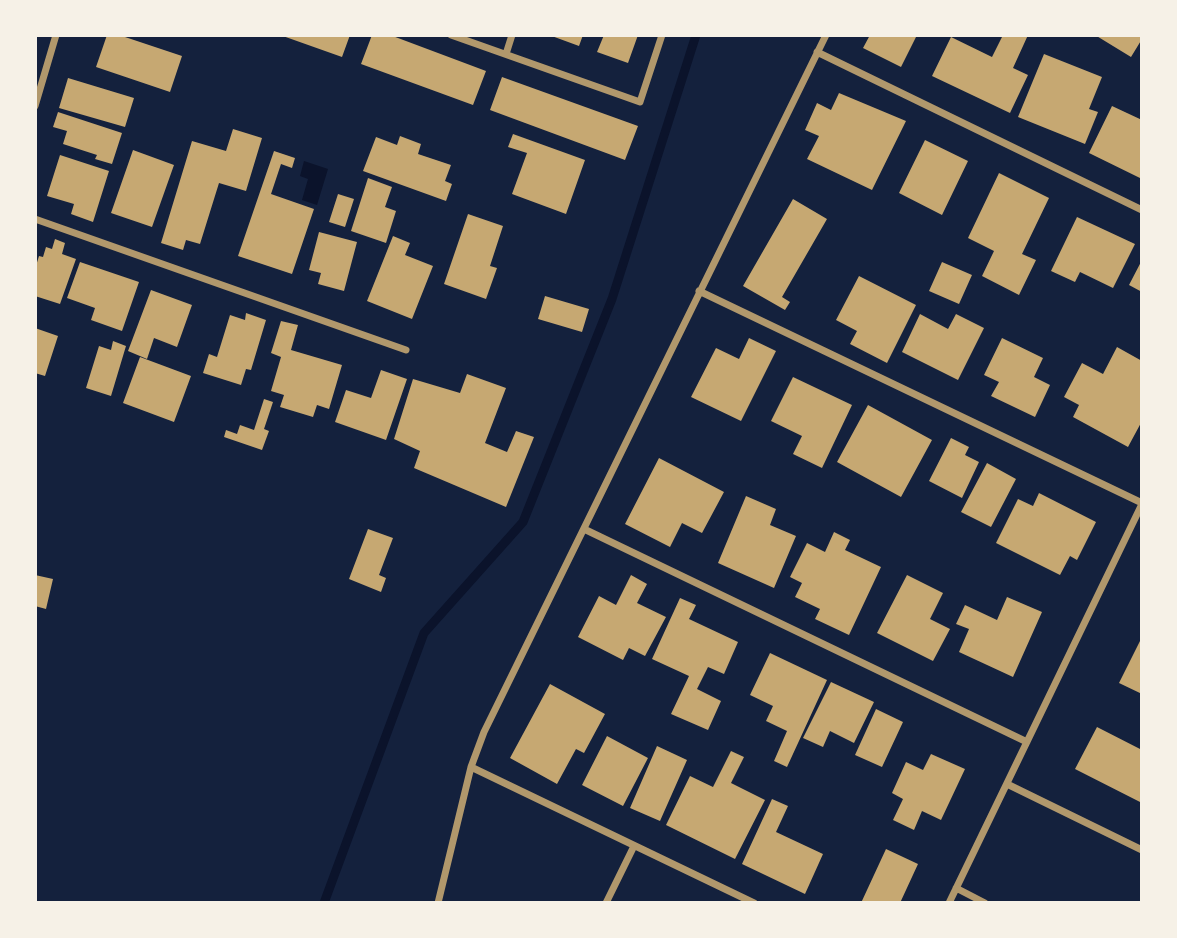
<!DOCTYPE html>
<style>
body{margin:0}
#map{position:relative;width:1177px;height:938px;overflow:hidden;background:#14213d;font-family:"Fira Sans",sans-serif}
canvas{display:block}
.frame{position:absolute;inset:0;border:37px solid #f6f1e7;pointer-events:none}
</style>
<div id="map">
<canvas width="1177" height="938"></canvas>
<div class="frame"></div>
</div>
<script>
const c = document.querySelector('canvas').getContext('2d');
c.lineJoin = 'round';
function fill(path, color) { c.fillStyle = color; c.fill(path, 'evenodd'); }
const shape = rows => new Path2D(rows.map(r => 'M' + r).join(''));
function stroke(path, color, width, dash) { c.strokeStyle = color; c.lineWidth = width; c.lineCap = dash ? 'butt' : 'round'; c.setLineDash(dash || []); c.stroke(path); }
fill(shape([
 [304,161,328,169,317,205,302,200,308,179,300,176]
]), '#0b132b');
stroke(shape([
 [324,903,424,633,523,522,612,299,696,35]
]), '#0b132b', 9);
fill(shape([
 [107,35,119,35,182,56,170,92,96,67],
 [280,35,350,35,342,57],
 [372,35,390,35,486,71,473,105,361,64],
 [549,35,583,35,579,46],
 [604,35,638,35,628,63,597,52],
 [870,35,917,35,901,67,863,48],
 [1003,35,1028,35,1013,68,1028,75,1010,113,932,76,951,37,992,57],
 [1095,35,1142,35,1142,39,1131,57],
 [1044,54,1102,77,1089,109,1098,112,1085,144,1018,117],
 [502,77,638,126,625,160,490,110],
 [68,78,134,98,125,127,59,108],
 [839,93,906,121,872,190,807,159,819,136,805,130,817,103,831,110],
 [1112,106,1142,120,1142,179,1089,153],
 [58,112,122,133,112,164,95,159,97,155,63,144,67,131,53,127],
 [233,129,262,138,246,191,219,183,200,244,186,240,183,250,161,243,192,141,226,151],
 [513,134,585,160,566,214,512,194,527,153,508,147],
 [400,136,421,144,418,154,451,165,445,181,452,184,446,201,363,171,376,137,397,145],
 [925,140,968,161,942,215,899,193],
 [133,150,174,165,152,227,111,213],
 [274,151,295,158,292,168,281,164,271,194,314,209,292,274,238,256],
 [60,155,109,171,93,222,71,214,74,204,47,196],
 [999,173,1049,198,1022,254,1036,260,1019,295,982,276,994,251,968,238],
 [368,178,392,187,385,207,396,211,386,243,351,231],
 [338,194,354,199,345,227,329,222],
 [793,199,827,219,782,297,790,302,785,310,743,286],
 [468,214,503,226,490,266,497,268,486,299,444,284],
 [1077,217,1135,244,1113,288,1080,272,1075,282,1051,271],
 [319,232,357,242,344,291,318,284,321,273,309,270],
 [393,236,410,243,405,255,433,266,412,319,367,301],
 [55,239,65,243,62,254,76,259,60,304,35,296,35,269,39,256,43,257,46,247,52,249],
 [1142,260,1142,292,1129,285],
 [80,262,139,282,122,331,91,320,95,308,67,298],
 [942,262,972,275,959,304,929,291],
 [859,276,916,305,887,363,850,344,857,331,836,320],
 [151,290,192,305,177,347,154,338,147,359,128,351],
 [545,296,589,309,582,332,538,319],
 [246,313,266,320,251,370,246,369,241,385,203,373,209,354,217,357,230,315,245,320],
 [920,314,948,329,956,314,984,328,958,380,902,352],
 [281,321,298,325,291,350,342,365,329,409,317,405,313,417,280,407,284,395,271,391,281,357,271,353],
 [35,328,58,336,45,376,35,373],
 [749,338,776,351,741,421,691,397,716,348,739,359],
 [1002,338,1043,358,1034,377,1050,385,1035,417,991,396,999,382,984,375],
 [113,341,126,346,111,396,86,388,99,346,111,350],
 [1117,347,1142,361,1142,421,1128,447,1073,417,1079,405,1064,397,1082,363,1103,374],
 [140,357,191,376,174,422,123,403],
 [381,370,407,379,386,440,335,422,346,390,371,398],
 [467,374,506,388,485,443,507,452,516,431,534,437,506,507,414,468,420,451,394,439,413,379,460,393],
 [793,377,852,405,822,468,793,454,802,436,771,421],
 [264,399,273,402,264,429,269,431,262,450,224,437,226,430,237,434,240,425,254,430],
 [868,405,932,440,901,497,837,462],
 [951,438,969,447,965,455,979,462,962,498,929,481],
 [659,458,724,492,702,533,682,523,670,547,625,524],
 [987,463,1016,479,991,527,961,512],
 [1039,493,1096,522,1077,560,1070,556,1060,575,996,543,1018,499,1033,506],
 [746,496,776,509,770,525,796,536,774,588,718,563],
 [368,529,393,538,379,575,386,578,381,592,349,579],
 [834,532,850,540,845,550,881,567,849,635,815,619,820,609,795,597,802,583,790,577,807,543,825,552],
 [35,575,53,579,46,609,35,606],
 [631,575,647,584,637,603,666,617,645,656,629,648,623,660,578,637,599,596,616,605],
 [907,575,943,593,930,619,950,629,933,661,877,633],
 [1007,597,1042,612,1013,677,959,652,969,629,956,624,965,605,997,620],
 [680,598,696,605,689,619,738,642,724,674,708,667,697,689,721,701,708,730,671,714,689,676,652,659],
 [1142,637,1142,694,1119,683],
 [770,653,827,680,787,767,774,761,787,731,766,721,773,706,750,695],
 [831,682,874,702,854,743,830,731,823,747,803,738],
 [550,684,605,714,584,753,576,749,557,784,510,758],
 [876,709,903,722,882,767,855,755],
 [1097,727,1142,750,1142,803,1075,769],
 [607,736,648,758,623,806,582,785],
 [657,746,687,760,660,821,630,808],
 [731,751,744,757,731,783,765,800,735,859,666,825,690,776,713,787],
 [931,754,965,769,941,820,922,811,914,830,893,820,903,799,892,793,906,762,923,770],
 [772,799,788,806,776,832,823,854,805,894,742,864],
 [886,849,918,864,900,903,861,903]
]), '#c6a872');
stroke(shape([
 [451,35,640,102,662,35],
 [817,52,1142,210],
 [506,54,512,35],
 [35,106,56,35],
 [35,219,406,350],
 [699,291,1142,503],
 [584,529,1027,742],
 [471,767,754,903],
 [1007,784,1142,850],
 [956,888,985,903],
 [438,903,471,767,484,732,826,35],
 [606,903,634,846],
 [949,903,1142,504]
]), '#b1986c', 7);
</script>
